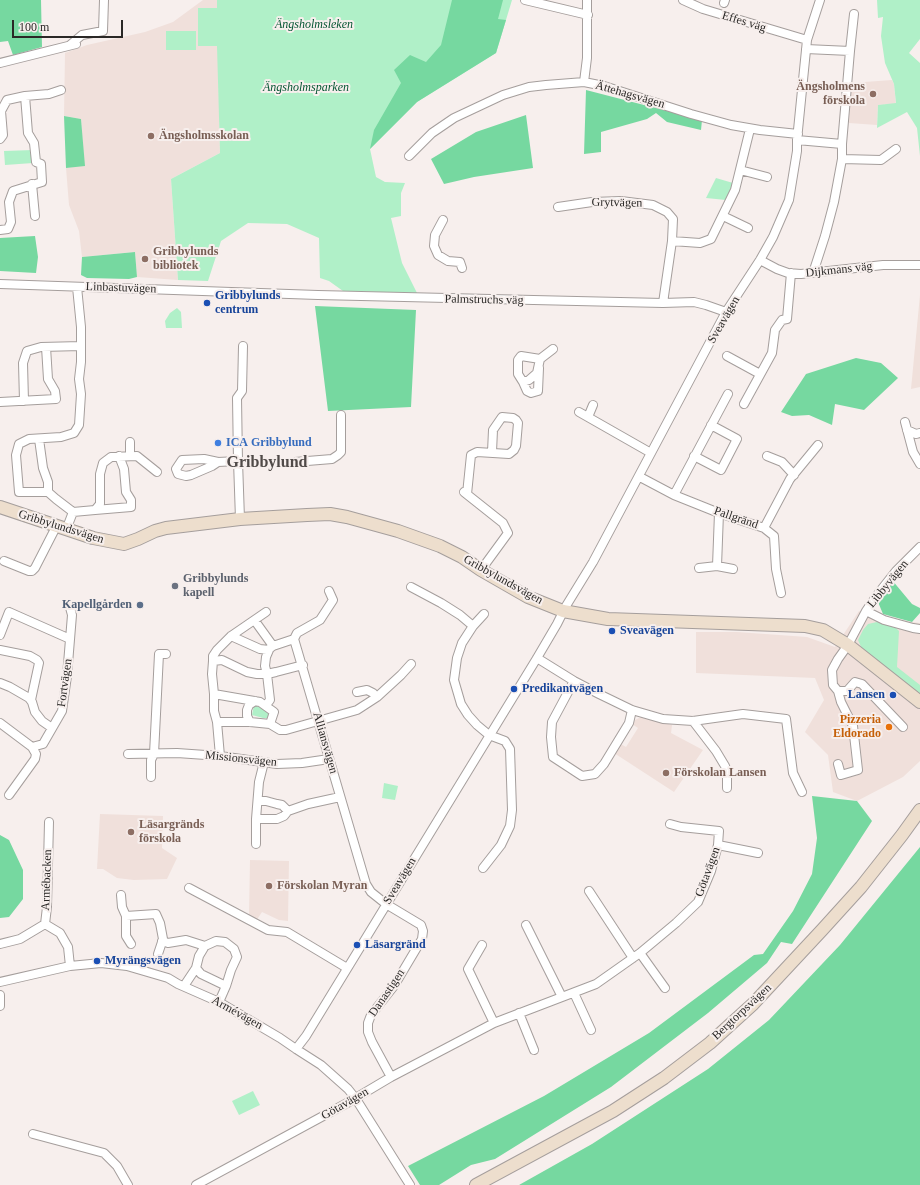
<!DOCTYPE html>
<meta charset="utf-8">
<style>
body{margin:0}
#map{position:relative;width:920px;height:1185px;overflow:hidden;background:#f7efed;font-family:"Times New Roman",serif}
canvas{display:block}
.scale{position:absolute;left:12px;top:20px;width:111px;height:18px;box-sizing:border-box;border:2px solid #2a2826;border-top:0;padding-left:5px;font-size:12px;line-height:14px;white-space:nowrap;color:#2a2826;-webkit-text-stroke:3px #f7efed;paint-order:stroke}
</style>
<div id="map">
<canvas width="920" height="1185"></canvas>
<div class="scale">100 m</div>
</div>
<script>
const c = document.querySelector('canvas').getContext('2d');
c.lineJoin = 'round';
function fill(path, color) { c.fillStyle = color; c.fill(path, 'evenodd'); }
const shape = rows => new Path2D(rows.map(r => 'M' + r).join(''));
function stroke(path, color, width, dash) { c.strokeStyle = color; c.lineWidth = width; c.lineCap = dash ? 'butt' : 'round'; c.setLineDash(dash || []); c.stroke(path); }
function write(font, color, halo, rows, align = 'center') {
  c.font = font + ' "Times New Roman",serif'; c.lineWidth = 4; c.setLineDash([]); c.textBaseline = 'middle'; c.strokeStyle = halo; c.fillStyle = color; for (const [text, x, y, turn = 0] of rows) {
    c.save(); c.translate(x, y); c.rotate((+turn || 0) * Math.PI / 180); c.textAlign = isNaN(turn) ? turn : align; if (halo) c.strokeText(text, 0, 0); c.fillText(text, 0, 0); c.restore();
  }
}
fill(shape([
 [203,0,217,0,220,153,171,179,178,280,137,277,135,252,82,257,79,231,69,205,66,168,84,165,81,119,64,116,65,53,87,45,145,32,173,22],
 [892,80,894,84,896,104,878,105,877,125,849,123,851,83],
 [920,295,920,387,911,389],
 [859,611,912,622,920,623,920,761,903,777,857,801,833,792,828,755,805,732,824,700,815,678,696,673,696,632,737,632,807,637,835,647],
 [641,717,672,725,671,733,703,750,674,792,614,753,619,743,626,747,638,728,632,724,635,720],
 [100,814,163,816,162,848,177,858,167,879,134,880,117,878,103,869,97,869],
 [250,860,289,861,288,921,279,920,262,912,256,921,249,916]
]), '#f0e0db');
fill(shape([
 [217,0,512,0,496,53,417,102,370,149,376,177,385,182,405,183,401,193,401,216,391,218,402,263,417,293,343,291,329,281,320,278,319,238,287,224,248,223,221,241,208,281,178,280,171,179,220,153,217,46,198,46,198,8,217,8],
 [877,0,920,0,920,39,909,53,920,63,920,156,917,128,907,112,877,128,878,105,896,103,894,84,885,63,881,36,883,17,878,18],
 [166,31,196,31,196,50,166,50],
 [33,150,33,163,5,165,4,151],
 [716,178,733,183,726,200,706,198],
 [177,308,181,312,182,328,166,328,165,321,170,313],
 [877,622,896,628,899,631,897,667,920,685,920,695,862,649,858,640,863,630,868,624],
 [254,705,272,712,271,718,263,718,252,715],
 [384,783,398,786,395,800,382,798],
 [253,1091,260,1105,239,1115,232,1101]
]), '#b0f0c8');
fill(shape([
 [0,0,41,0,42,47,13,55,8,41,0,42],
 [452,0,503,0,498,19,506,20,496,53,417,102,370,149,374,130,401,83,394,70,410,55,426,62,441,45],
 [586,90,702,120,701,130,667,122,656,113,647,119,601,132,601,152,584,154],
 [526,115,533,168,474,177,444,184,431,159,476,132],
 [64,116,81,119,85,166,66,168],
 [35,236,38,257,36,273,0,271,0,238],
 [135,252,137,277,129,279,87,278,81,275,82,257],
 [315,306,416,310,411,407,328,411],
 [856,358,881,363,898,378,864,410,835,404,832,425,809,415,792,416,781,412,806,374],
 [892,580,912,604,920,608,920,613,912,622,883,614,878,602],
 [812,796,857,801,872,821,792,944,781,942,767,963,708,1013,611,1087,495,1159,471,1165,439,1185,420,1185,408,1166,544,1096,649,1033,754,955,763,954,793,911,812,874,817,838],
 [0,835,9,840,23,870,23,899,9,917,0,918],
 [920,847,920,1185,519,1185,592,1144,708,1069,769,1020,840,945]
]), '#76d8a0');
const street = shape([
 [525,0,588,15],
 [683,0,703,9,807,40],
 [724,3,725,0],
 [70,45,82,35,103,31,104,0],
 [806,49,850,51],
 [0,63,76,44],
 [584,82,587,58,587,0],
 [0,139,3,135,1,111,7,100,25,96],
 [797,140,842,144],
 [409,156,432,133,454,118,503,95,529,87,546,85,584,82,604,86,691,114,731,125,760,130,798,134],
 [842,159,881,160,896,149],
 [740,170,767,177],
 [32,184,35,216],
 [558,207,592,202,621,201,653,205,667,212,673,219,672,241,663,303],
 [723,216,748,228],
 [443,220,435,235,434,246,438,255,448,261,460,262,462,268],
 [0,230,8,229,11,222,9,202,13,191,42,182,41,164,36,162,34,143,28,133,25,96,49,94,61,90],
 [672,241,700,243,711,239,735,190,750,129],
 [760,260,777,269,788,273,801,274,883,265,920,265],
 [813,273,825,236,834,202,842,159,842,144,850,51,854,14],
 [0,284,318,295,663,303,694,302,706,305,726,312],
 [727,356,760,374],
 [540,359,537,373,529,380,523,382,518,374,518,360,521,356,540,359,553,349],
 [523,382,527,391,531,393,538,391,539,368],
 [24,401,23,363,27,351,41,347,81,346],
 [0,402,56,399,55,391,48,379,46,347],
 [744,404,772,353,775,330,782,320,787,319,791,273],
 [579,412,651,453],
 [588,417,593,405],
 [905,422,913,452,920,464],
 [907,430,916,434,920,433],
 [39,439,43,468,48,482,48,492],
 [130,442,130,456],
 [694,456,721,470,737,439,711,425],
 [767,456,782,462,794,475],
 [218,462,204,459,182,460,176,469,178,474,186,476,191,475,212,466,218,462,238,461],
 [295,462,332,459,338,455,341,452,341,415],
 [640,477,674,495,719,513,764,528,790,479,818,445],
 [464,492,503,523,508,533,481,570],
 [467,494,471,455,477,452,509,454,514,450,516,446,518,423,516,420,513,418,502,417,493,430,492,452],
 [674,495,728,394],
 [95,510,131,507,131,500,126,492,124,469,119,456],
 [73,512,95,510,100,504,100,474,103,463,111,457,137,456,157,472],
 [240,519,238,461,237,398,242,391,243,346],
 [764,528,774,536,776,569,781,593],
 [66,530,73,512,56,499,48,492,19,492,16,455,19,444,29,439,61,437,74,433,79,425,81,394,79,379,81,362,81,327,77,287],
 [4,561,29,571,32,571,35,568,56,527],
 [717,566,719,513],
 [699,568,717,566,733,569],
 [411,587,441,603,460,615,473,626,462,643,457,658,454,680,461,704,468,715,477,725,489,735,505,741,510,749,512,810,510,826,501,845,483,868],
 [329,591,333,600,320,620,297,633,294,639,366,884,371,892,386,904,421,925,423,931,422,939,394,986,371,1015,368,1023,368,1032,372,1042,391,1077],
 [866,611,884,620,913,628,920,629],
 [255,621,273,646],
 [473,626,484,614],
 [0,635,9,612,70,639],
 [269,649,273,646,294,639],
 [0,650,30,656,37,660,39,663,31,700],
 [537,658,574,681,599,694,632,710,663,719,693,721,743,714,786,719,793,773,802,792],
 [213,661,213,656,217,650,231,636,266,612],
 [574,681,552,722,551,737,553,757,582,776,595,774,604,764,629,723,632,710],
 [0,683,10,687,29,698,32,702,35,712,42,721,52,728],
 [838,691,841,702,853,726,858,770,841,775,838,764],
 [357,692,367,690,373,693,377,697],
 [214,694,212,674,213,661,222,660,247,672,257,674,267,674,265,666,266,657,269,650,260,649,231,636],
 [266,705,270,700,267,674,276,672,303,665],
 [693,721,716,751,725,766,727,772,727,788],
 [217,722,214,711,214,694,260,702,274,712,270,724],
 [250,722,247,716,247,710,249,705,255,701],
 [0,723,32,747,43,744,62,711,67,676,72,615,69,604],
 [903,727,862,684,855,682,847,691,838,691,833,685,832,670,838,659,848,645,866,611,877,595,896,571,920,547],
 [128,754,177,753,220,756,277,764,302,763,329,759],
 [220,756,217,722,250,722,270,724,280,730,286,730,357,710,377,697,401,675,411,664],
 [151,777,151,760,154,754,159,654,166,654],
 [9,795,35,759,36,754,32,747],
 [258,801,266,801,277,804,282,805,288,811,308,804,340,797],
 [256,819,277,819,284,816,288,811],
 [256,844,256,819,259,782,264,762],
 [718,845,758,853],
 [189,888,268,930,287,932,347,968],
 [589,891,633,958],
 [121,895,122,907,126,916],
 [45,924,47,907,49,822],
 [526,925,562,997],
 [162,941,168,943,186,940,205,946],
 [0,944,20,939,45,924,60,933,68,947,70,966],
 [131,944,126,936,126,916,156,914,160,923,163,939,158,954],
 [482,945,468,969,494,1023],
 [640,953,665,988],
 [0,982,70,966,101,963,127,966,168,978,178,984,219,1002,280,1038,296,1049,321,1065,348,1089,356,1099,410,1185],
 [184,986,196,968],
 [574,993,591,1030],
 [0,995,0,1006],
 [219,1002,226,986,201,974,196,968,199,956,205,946,216,941,225,942,234,949,237,957,231,970,226,986],
 [519,1013,534,1050],
 [296,1049,306,1036,537,658,557,624,566,606,593,562,726,312,760,260,773,237,789,200,797,151,797,140,807,40,820,0],
 [33,1134,104,1153,117,1166,128,1185],
 [196,1185,349,1102,391,1077,494,1023,596,984,640,953,676,923,698,902,711,871,718,845,719,831,681,827,670,824]
]);
const secondary = shape([
 [0,507,93,538,124,544,138,539,155,531,166,528,240,519,307,515,330,514,347,517,398,531,440,546,462,557,481,570,528,597,563,611,608,619,805,626,823,630,848,645,920,702],
 [476,1185,613,1111,664,1078,710,1043,753,1004,822,930,861,887,902,835,920,810]
]);
stroke(street, '#a59e9c', 10);
stroke(secondary, '#a59e9c', 14);
stroke(street, '#fff', 8);
stroke(secondary, '#eddecd', 12);
for (const [x, y, r, color] of [
 [873,94,4,"#8d6e63"],
 [151,136,4,"#8d6e63"],
 [145,259,4,"#8d6e63"],
 [207,303,4,"#1a4fb4"],
 [218,443,4,"#3f7fe0"],
 [175,586,4,"#6b7280"],
 [140,605,4,"#5c6f8a"],
 [612,631,4,"#1a4fb4"],
 [514,689,4,"#1a4fb4"],
 [893,695,4,"#1a4fb4"],
 [889,727,4,"#e8710a"],
 [666,773,4,"#8d6e63"],
 [131,832,4,"#8d6e63"],
 [269,886,4,"#8d6e63"],
 [357,945,4,"#1a4fb4"],
 [97,961,4,"#1a4fb4"]
]) { const dot = new Path2D(); dot.arc(x, y, r, 0, 2 * Math.PI); c.fillStyle = color; c.fill(dot); stroke(dot, '#f7efed', 1.5); }
write('12px', '#2a2826', '#f7efed', [
 ["Effes väg",744,22,17],
 ["Ättehagsvägen",630,95,16],
 ["Grytvägen",617,203,1],
 ["Dijkmans väg",839,270,-6],
 ["Linbastuvägen",121,288,2],
 ["Palmstruchs väg",484,300,1],
 ["Sveavägen",724,320,-60],
 ["Pallgränd",736,518,19],
 ["Gribbylundsvägen",61,527,17],
 ["Gribbylundsvägen",503,580,29],
 ["Libbyvägen",888,584,-51],
 ["Fortvägen",65,683,-82],
 ["Alliansvägen",325,743,74],
 ["Missionsvägen",241,759,6],
 ["Götavägen",708,872,-70],
 ["Armébacken",47,880,-88],
 ["Sveavägen",400,881,-59],
 ["Danastigen",387,993,-56],
 ["Bergtorpsvägen",742,1012,-43],
 ["Armévägen",237,1013,29],
 ["Götavägen",345,1104,-30]
]);
write('italic 12px', '#045532', '#f7efed', [
 ["Ängsholmsleken",314,25],
 ["Ängsholmsparken",306,88]
]);
write('bold 12px', '#785e54', '#f7efed', [
 ["Ängsholmens",865,87,"right"],
 ["förskola",865,101,"right"],
 ["Ängsholmsskolan",159,136],
 ["Gribbylunds",153,252],
 ["bibliotek",153,266],
 ["Förskolan Lansen",674,773],
 ["Läsargränds",139,825],
 ["förskola",139,839],
 ["Förskolan Myran",277,886]
], 'left');
write('bold 12px', '#164399', '#f7efed', [
 ["Gribbylunds",215,296],
 ["centrum",215,310],
 ["Sveavägen",620,631],
 ["Predikantvägen",522,689],
 ["Lansen",885,695,"right"],
 ["Läsargränd",365,945],
 ["Myrängsvägen",105,961]
], 'left');
write('bold 12px', '#366cbe', '#f7efed', [
 ["ICA Gribbylund",226,443]
], 'left');
write('bold 12px', '#5b616d', '#f7efed', [
 ["Gribbylunds",183,579],
 ["kapell",183,593]
], 'left');
write('bold 12px', '#4e5e75', '#f7efed', [
 ["Kapellgården",132,605]
], 'right');
write('bold 12px', '#c56008', '#f7efed', [
 ["Pizzeria",881,720],
 ["Eldorado",881,734]
], 'right');
write('bold 16px', '#504a48', '#f7efed', [
 ["Gribbylund",267,463]
]);
</script>
